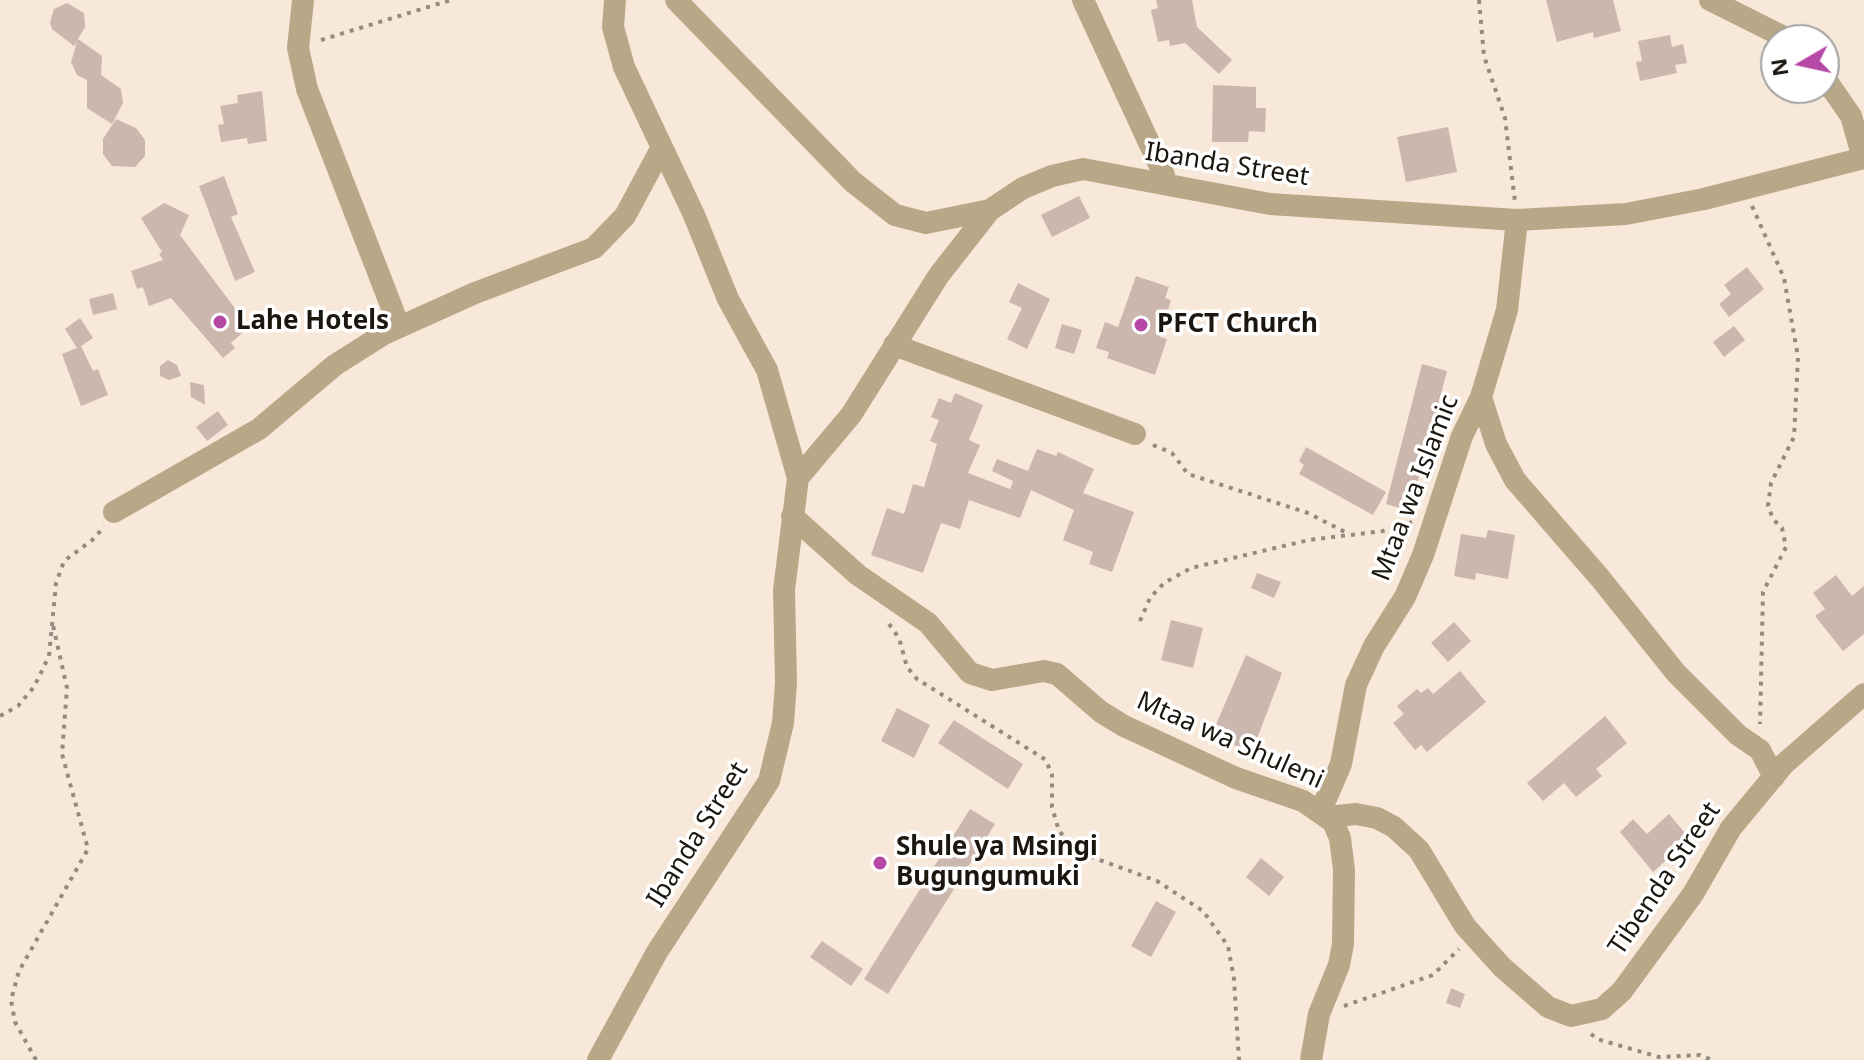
<!DOCTYPE html>
<style>
body{margin:0}
#map{position:relative;width:1864px;height:1060px;overflow:hidden;background:#f8e8d9;font-family:"Noto Sans",sans-serif}
canvas{display:block}
.north{position:absolute;left:1760px;top:24px;width:80px;height:80px;box-sizing:border-box;background:#fff;border:2px solid #a4a29f;border-radius:50%;rotate:261deg;font-size:22px;font-weight:700;line-height:32px;text-align:center;color:#1b1610}
.north::after{content:'';display:block;margin:auto;width:28px;height:36px;background:#b648a6;clip-path:polygon(50% 0,100% 100%,50% 72%,0 100%)}
</style>
<div id="map">
<canvas width="1864" height="1060"></canvas>
<div class="north">N</div>
</div>
<script>
const c = document.querySelector('canvas').getContext('2d');
c.lineJoin = 'round';
function fill(path, color) { c.fillStyle = color; c.fill(path, 'evenodd'); }
const shape = rows => new Path2D(rows.map(r => 'M' + r).join(''));
function stroke(path, color, width, dash) { c.strokeStyle = color; c.lineWidth = width; c.lineCap = dash ? 'butt' : 'round'; c.setLineDash(dash || []); c.stroke(path); }
function write(font, color, halo, rows, align = 'center') {
  c.font = font + ' "Noto Sans",sans-serif'; c.lineWidth = 7; c.setLineDash([]); c.textBaseline = 'middle'; c.strokeStyle = halo; c.fillStyle = color; for (const [text, x, y, turn = 0] of rows) {
    c.save(); c.translate(x, y); c.rotate((+turn || 0) * Math.PI / 180); c.textAlign = isNaN(turn) ? turn : align; if (halo) c.strokeText(text, 0, 0); c.fillText(text, 0, 0); c.restore();
  }
}
fill(shape([
 [1156,0,1192,0,1197,27,1232,60,1219,74,1185,43,1170,46,1169,40,1158,42,1151,10,1158,8],
 [1546,0,1613,0,1621,31,1594,38,1593,32,1557,42],
 [67,3,84,13,85,27,78,39,102,56,101,75,121,89,123,103,112,124,87,108,87,80,77,75,71,62,77,42,74,46,52,29,50,23,54,9],
 [1670,35,1672,47,1683,44,1687,63,1675,65,1677,73,1640,81,1636,62,1642,61,1638,41],
 [1213,85,1256,87,1256,108,1266,108,1265,132,1249,131,1248,142,1212,142],
 [262,91,267,141,248,144,247,138,221,142,218,125,224,124,220,106,238,103,237,95],
 [116,119,136,128,145,140,145,156,135,167,112,166,103,154,103,139],
 [1448,127,1457,172,1406,182,1397,137],
 [224,176,238,214,231,217,255,272,235,281,199,186],
 [1079,196,1090,218,1052,237,1041,215],
 [164,203,189,215,180,235,249,327,231,343,235,348,223,358,171,298,149,306,143,287,137,289,131,271,163,260,159,254,162,252,141,218],
 [1747,267,1764,289,1729,317,1719,304,1731,294,1724,285],
 [1136,276,1169,287,1165,298,1171,300,1160,337,1167,339,1155,375,1107,358,1109,352,1096,348,1105,322,1118,327],
 [1018,283,1050,299,1027,349,1007,339,1022,308,1009,302],
 [113,293,117,309,93,315,89,299],
 [80,318,93,338,81,346,93,371,98,369,108,395,81,406,62,354,77,348,65,329],
 [1062,324,1082,330,1074,354,1055,348],
 [1734,326,1745,340,1724,357,1713,342],
 [168,360,177,365,181,376,169,380,160,376,160,366],
 [1422,364,1447,371,1410,511,1386,504],
 [190,382,204,385,205,405,191,397],
 [955,393,983,405,969,440,980,445,968,473,1010,489,1013,481,992,471,997,459,1028,471,1037,449,1056,456,1058,452,1094,469,1083,493,1134,512,1112,572,1089,564,1093,552,1063,540,1074,510,1031,490,1020,518,969,500,960,529,941,523,923,573,871,555,887,508,904,514,913,484,924,487,937,444,930,441,939,420,931,417,939,398,951,403],
 [218,411,228,425,207,441,196,427],
 [1306,447,1386,492,1373,515,1299,474,1304,465,1299,461],
 [1488,530,1515,535,1508,579,1476,573,1475,580,1454,576,1461,534,1486,538],
 [1257,573,1281,582,1274,598,1251,588],
 [1836,575,1852,596,1864,586,1864,634,1843,651,1815,616,1825,609,1813,593],
 [1171,620,1203,628,1193,668,1161,660],
 [1454,622,1471,641,1448,662,1431,643],
 [1246,655,1282,673,1252,752,1211,736],
 [1460,671,1486,702,1427,752,1421,745,1415,750,1393,723,1404,714,1397,706,1417,689,1421,693,1428,688,1433,694],
 [897,708,930,725,914,758,881,741],
 [1605,716,1627,743,1596,769,1602,776,1576,797,1564,783,1543,801,1527,783],
 [954,720,1023,764,1008,789,938,743],
 [970,809,995,824,888,994,864,979],
 [1669,814,1690,839,1653,872,1620,832,1633,819,1647,834],
 [1261,858,1284,877,1269,896,1246,877],
 [1156,901,1176,912,1151,957,1131,946],
 [822,941,863,969,851,986,810,957],
 [1451,988,1465,994,1460,1008,1446,1003]
]), '#cbb7ae');
stroke(shape([
 [1479,0,1484,56,1505,118,1515,202],
 [321,40,451,0],
 [1752,206,1784,278,1798,357,1794,437,1771,483,1768,506,1773,519,1782,528,1786,547,1763,592,1760,724],
 [1153,445,1172,453,1188,474,1308,513,1345,532],
 [1140,621,1150,598,1164,583,1191,568,1309,540,1383,531,1412,522],
 [889,624,899,638,907,667,917,679,1046,760,1052,775,1052,807,1059,831,1078,852,1157,881,1203,911,1228,946,1234,979,1239,1060],
 [0,716,18,706,34,687,49,656,56,583,64,561,95,538,104,526],
 [1344,1006,1433,975,1459,949],
 [1591,1034,1597,1039,1659,1057,1700,1055,1712,1060],
 [36,1060,15,1022,11,1000,19,971,88,849,62,754,67,688,52,621]
]), '#958a7f', 4, [4, 6]);
stroke(shape([
 [303,0,298,48,307,89,399,326],
 [676,0,853,182,895,215,926,223,990,210,1023,188,1052,176,1083,169,1270,204,1517,220,1626,214,1704,199,1864,158],
 [1083,0,1164,175,1163,184],
 [1710,0,1790,40],
 [1824,77,1851,116,1863,158],
 [894,345,1135,434],
 [1481,397,1496,444,1515,480,1600,578,1676,673,1738,735,1760,750,1774,777],
 [798,478,851,415,939,275,990,210],
 [114,512,259,429,335,365,384,334,475,293,594,248,625,216,661,149],
 [792,516,858,575,928,623,970,673,992,680,1044,671,1057,674,1101,712,1124,726,1236,778,1303,801,1333,822,1340,838,1344,870,1343,944,1339,965,1319,1014,1311,1060],
 [1321,810,1341,764,1356,685,1374,646,1405,597,1423,555,1462,436,1481,397,1507,310,1517,220],
 [1328,817,1356,814,1377,818,1394,827,1419,850,1465,926,1502,967,1548,1007,1571,1016,1602,1009,1622,991,1693,894,1731,828,1784,764,1864,694],
 [598,1060,657,952,769,781,783,723,786,683,784,590,798,478,767,370,728,299,694,215,624,67,613,27,615,0]
]), '#b9a887', 22);
for (const [x, y, r, color] of [
 [220,322,8,"#b648a6"],
 [1141,325,8,"#b648a6"],
 [880,863,8,"#b648a6"]
]) { const dot = new Path2D(); dot.arc(x, y, r, 0, 2 * Math.PI); c.fillStyle = color; c.fill(dot); stroke(dot, '#fff', 3); }
write('26px', '#1b1610', '#fff', [
 ["Ibanda Street",1227,165,9],
 ["Mtaa wa Islamic",1416,488,-69],
 ["Mtaa wa Shuleni",1230,741,24],
 ["Ibanda Street",698,835,-58],
 ["Tibenda Street",1665,879,-56]
]);
write('bold 26px', '#1b1610', '#fff', [
 ["Lahe Hotels",236,322],
 ["PFCT Church",1157,325],
 ["Shule ya Msingi",896,848],
 ["Bugungumuki",896,878]
], 'left');
</script>
